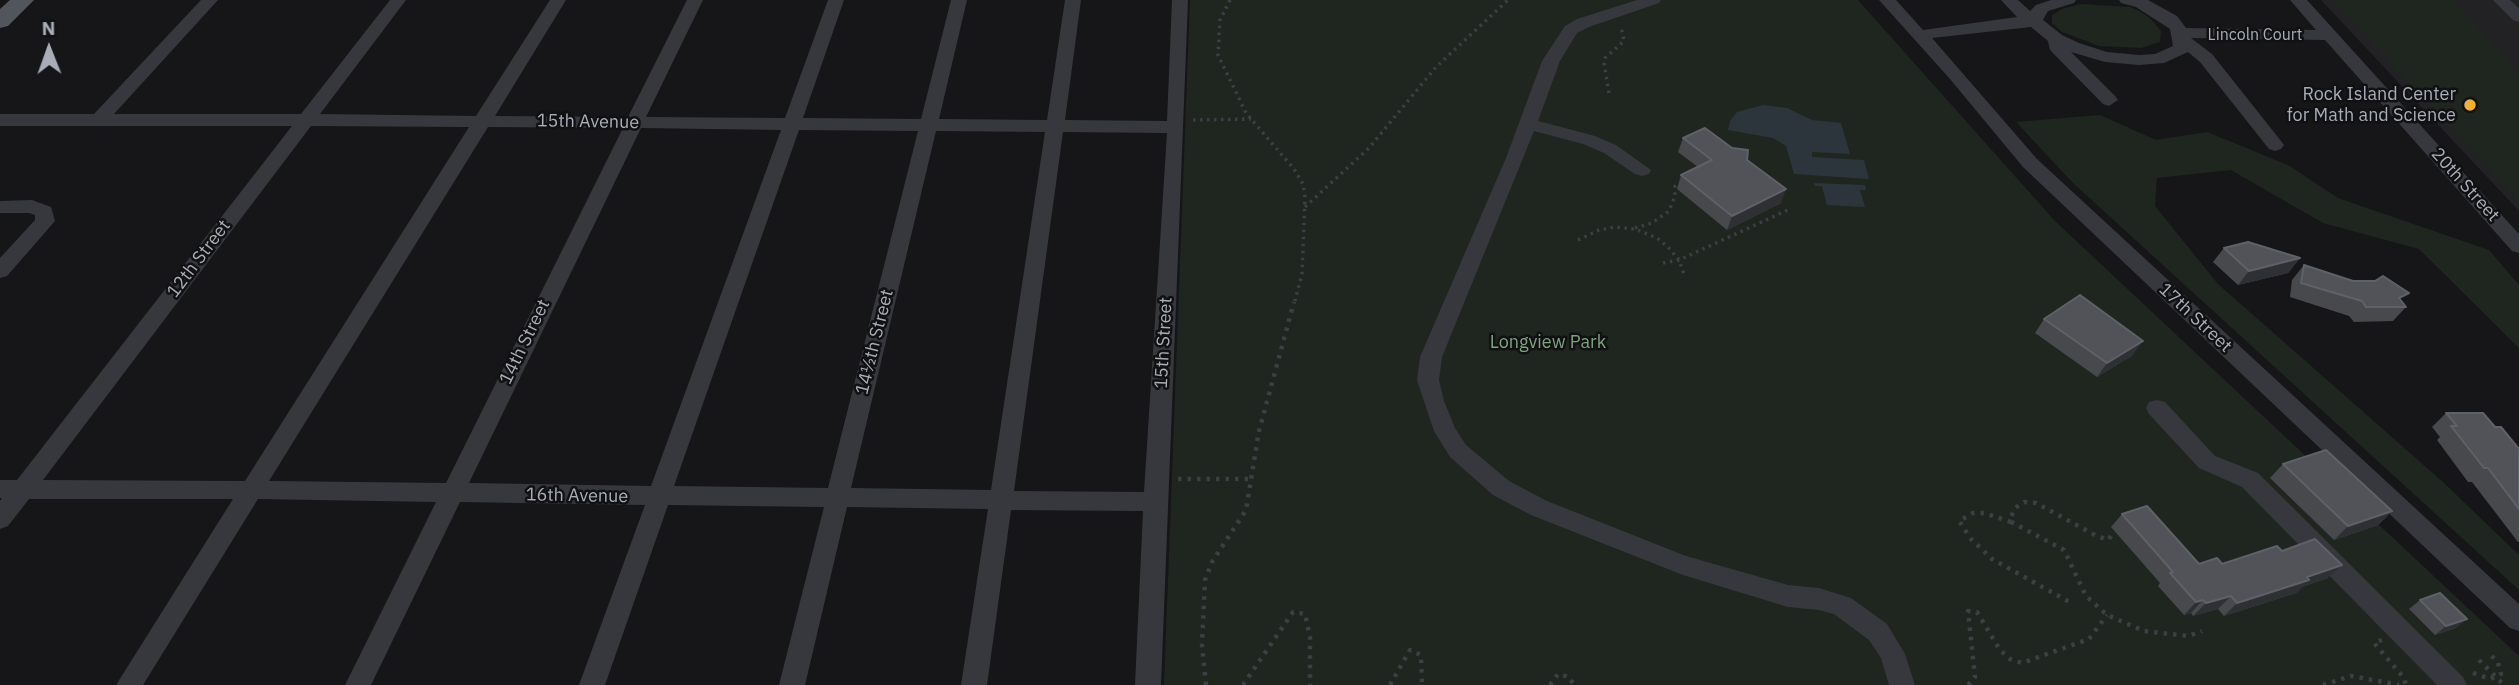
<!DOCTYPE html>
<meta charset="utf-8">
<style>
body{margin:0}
#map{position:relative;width:2519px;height:685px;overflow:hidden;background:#161618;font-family:"IBM Plex Sans",sans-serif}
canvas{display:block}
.north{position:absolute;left:14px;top:14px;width:70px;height:70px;-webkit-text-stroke:5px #111113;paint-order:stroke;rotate:359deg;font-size:19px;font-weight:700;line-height:28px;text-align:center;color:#a8adb8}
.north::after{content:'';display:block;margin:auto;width:24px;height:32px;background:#a8adb8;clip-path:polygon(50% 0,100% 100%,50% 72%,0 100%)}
</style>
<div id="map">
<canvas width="2519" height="685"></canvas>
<div class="north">N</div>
</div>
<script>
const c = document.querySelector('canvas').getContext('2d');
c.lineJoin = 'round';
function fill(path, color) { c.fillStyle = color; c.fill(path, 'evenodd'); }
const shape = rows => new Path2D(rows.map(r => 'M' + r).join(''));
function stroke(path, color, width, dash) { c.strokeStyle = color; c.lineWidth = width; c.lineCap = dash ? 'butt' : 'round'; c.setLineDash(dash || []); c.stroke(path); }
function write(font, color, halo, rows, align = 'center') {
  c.font = font + ' "IBM Plex Sans",sans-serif'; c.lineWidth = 5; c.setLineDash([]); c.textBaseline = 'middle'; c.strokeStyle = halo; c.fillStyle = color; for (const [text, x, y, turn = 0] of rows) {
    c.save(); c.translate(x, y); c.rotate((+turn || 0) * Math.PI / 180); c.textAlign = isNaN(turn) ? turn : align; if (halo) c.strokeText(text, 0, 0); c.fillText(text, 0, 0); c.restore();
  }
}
fill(shape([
 [2321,0,2519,0,2519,211]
]), '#222225');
fill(shape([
 [1190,0,1858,0,2055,221,2519,656,2519,685,1164,685],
 [2332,0,2454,0,2519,73,2519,200],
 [2080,4,2130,7,2139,11,2150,18,2161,31,2160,42,2141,48,2099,46,2062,32,2052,23,2052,15,2062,9],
 [2100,115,2156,140,2207,132,2288,165,2338,198,2489,250,2519,285,2519,348,2419,249,2323,223,2231,170,2157,178,2155,206,2218,284,2443,482,2519,555,2519,590,2073,183,2016,122]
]), '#1e261f');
fill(shape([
 [1763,105,1787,108,1812,120,1841,123,1850,154,1812,152,1812,157,1864,160,1869,179,1794,174,1786,146,1773,138,1728,130,1730,121,1737,112],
 [1814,183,1865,185,1866,190,1860,190,1865,207,1827,205,1822,186,1815,186]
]), '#2c353c');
stroke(shape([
 [1230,0,1220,20,1218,55,1246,113,1294,169,1303,184,1305,197,1302,274,1294,304],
 [1609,93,1604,63,1605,58,1624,41,1621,26],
 [1193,120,1251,119],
 [1305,207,1369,148,1436,67,1508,0],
 [1635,228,1652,223,1669,211,1675,196,1675,186,1681,183],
 [1578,240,1599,230,1615,227,1635,229,1657,238,1668,247,1679,260,1684,274],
 [1663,263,1679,260,1790,209]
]), '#3d3f44', 3.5, [2.5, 4.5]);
stroke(shape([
 [1178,479,1251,479],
 [2011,522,1984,513,1973,513,1959,521,1971,539,1992,559,2073,604],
 [2111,536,2108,540,2095,535,2036,503,2024,502,2015,508,2011,517,2011,522,2064,550,2086,596,2107,615,2144,631,2188,636,2202,631],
 [2382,640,2374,643,2404,678,2406,685],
 [2479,660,2504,685],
 [2473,673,2490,679,2501,674,2498,663,2489,653],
 [1206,685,1202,645,1205,580,1212,562,1246,510,1259,431,1294,302],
 [1243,685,1293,612,1305,614,1310,637,1310,685],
 [1390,685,1410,650,1421,655,1422,685],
 [1550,685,1558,674,1569,677,1574,685],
 [1968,685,1975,677,1968,611,1977,612,2000,650,2010,659,2022,663,2089,639,2107,615],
 [2323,685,2351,676,2399,685]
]), '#3d3f44', 4.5, [3.5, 6]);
fill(shape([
 [201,0,218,0,114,114,301,114,390,0,406,0,320,114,476,116,550,0,566,0,495,116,628,117,687,0,703,0,646,117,785,118,828,0,844,0,803,118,921,119,951,0,967,0,939,119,1047,120,1065,0,1081,0,1065,120,1167,121,1172,0,1188,0,1161,685,1135,685,1143,511,1011,510,987,685,961,685,988,509,847,507,805,685,779,685,824,507,668,505,605,685,579,685,645,505,460,502,371,685,345,685,436,502,258,499,143,685,116,685,233,499,29,499,8,526,0,529,0,501,2,498,0,498,0,480,17,480,292,126,0,126,0,114,94,114,201,0],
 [311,126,469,127,245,481,43,480,311,126],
 [488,127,623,128,446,483,269,481,488,127],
 [641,128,781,130,651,486,469,483,641,128],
 [799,130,918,131,828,488,674,486,799,130],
 [936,131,1045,132,991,490,851,488,936,131],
 [1063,132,1167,133,1144,492,1014,491,1063,132],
 [1637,0,1661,0,1659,3,1589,27,1577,33,1560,61,1538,121,1595,136,1616,145,1651,170,1649,174,1642,176,1635,174,1604,153,1583,144,1534,131,1442,357,1439,380,1444,401,1455,428,1466,445,1509,481,1547,501,1686,556,1788,585,1819,588,1851,598,1887,624,1905,654,1915,685,1889,685,1881,658,1869,640,1834,614,1819,610,1788,607,1683,575,1531,515,1493,495,1450,457,1434,431,1417,380,1420,357,1506,158,1542,61,1565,26,1577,19,1637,0],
 [1879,0,1896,0,1923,30,2017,17,2001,0,2018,0,2030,11,2036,5,2051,0,2076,0,2074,3,2048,11,2043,20,2062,35,2079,43,2107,52,2139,55,2155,54,2173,46,2170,29,2136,7,2121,3,2119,0,2148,0,2177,16,2186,28,2316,30,2290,0,2307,0,2519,234,2519,253,2512,251,2325,40,2191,38,2212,54,2281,141,2284,145,2281,149,2275,151,2269,149,2200,62,2188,52,2164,63,2139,65,2105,62,2071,52,2115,96,2118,100,2109,106,2103,104,2050,50,2048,41,2031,27,1932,38,2037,159,2519,604,2519,631,2510,628,2023,167,1950,79,1879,0],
 [2493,0,2510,0,2519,8,2519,22,2513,20,2493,0],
 [32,200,51,207,55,221,7,276,0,278,0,258,35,220,35,215,29,213,0,213,0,201,32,200],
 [2157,400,2165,402,2215,456,2258,473,2463,677,2467,685,2437,685,2242,487,2199,468,2149,414,2146,408,2149,402,2157,400]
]), '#37383d');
fill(shape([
 [10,0,34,0,8,26,0,28,0,9,10,0]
]), '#53555c');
fill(shape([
 [1683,138,1747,160,1781,203,1727,230,1677,189,1681,175,1698,167,1678,152],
 [2224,248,2300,258,2288,273,2238,285,2213,262],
 [2304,265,2401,301,2406,307,2393,321,2354,322,2349,316,2290,297,2292,280],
 [2044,319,2133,355,2097,377,2035,333],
 [2446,413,2495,427,2519,449,2519,542,2518,542,2472,482,2468,482,2437,440,2440,437,2432,427],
 [2283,464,2392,511,2378,525,2334,540,2270,478],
 [2122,514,2199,564,2222,564,2282,551,2328,578,2302,587,2296,593,2224,616,2218,609,2193,616,2191,613,2184,615,2158,586,2160,583,2111,527],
 [2420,600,2456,628,2435,635,2409,609]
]), '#47494d');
fill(shape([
 [1786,189,1781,203,1727,230,1732,216],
 [2300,258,2288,273,2238,285,2249,271],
 [2143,341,2133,355,2097,377,2107,363],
 [2392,511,2378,525,2334,540,2348,526],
 [2342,565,2328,578,2302,587,2296,593,2224,616,2237,603],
 [2231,596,2218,609,2193,616,2206,603],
 [2203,600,2191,613,2184,615,2196,602],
 [2467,619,2456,628,2435,635,2446,626]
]), '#2f3033');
const building = shape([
 [1705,128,1732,148,1748,150,1747,160,1786,189,1732,216,1681,175,1712,160,1683,138,1705,128],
 [2248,242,2300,258,2249,271,2224,248,2248,242],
 [2304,265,2353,281,2375,281,2383,276,2409,293,2399,298,2406,307,2366,307,2362,301,2301,283,2304,265],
 [2080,295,2143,341,2107,363,2044,319,2080,295],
 [2446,413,2483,413,2495,427,2501,427,2519,449,2519,509,2488,468,2484,468,2451,426,2457,426,2446,413],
 [2326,450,2392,511,2348,526,2283,464,2326,450],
 [2147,506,2199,564,2217,558,2222,564,2277,546,2282,551,2315,539,2342,565,2307,577,2309,580,2237,603,2231,596,2206,603,2203,600,2196,602,2170,573,2173,572,2122,514,2147,506],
 [2440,593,2467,619,2446,626,2420,600,2440,593]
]);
fill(building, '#525359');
stroke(building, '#5f6168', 2);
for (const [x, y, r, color] of [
 [2470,105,7,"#f2b134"]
]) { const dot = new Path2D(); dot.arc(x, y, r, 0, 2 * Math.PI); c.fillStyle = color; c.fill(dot); stroke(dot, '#111113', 2.5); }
write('16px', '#a8adb8', '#111113', [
 ["Lincoln Court",2255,35]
]);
write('18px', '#a8adb8', '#111113', [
 ["Rock Island Center",2456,95],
 ["for Math and Science",2456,116]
], 'right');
write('18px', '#a8adb8', '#111113', [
 ["15th Avenue",588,122,1],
 ["20th Street",2465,185,48],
 ["12th Street",199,259,-53],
 ["17th Street",2195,318,43],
 ["14th Street",525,342,-64],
 ["14½th Street",875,342,-76],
 ["15th Street",1164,343,-87],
 ["16th Avenue",577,496,1]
]);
write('18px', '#7fa381', '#111113', [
 ["Longview Park",1548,343]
]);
</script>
